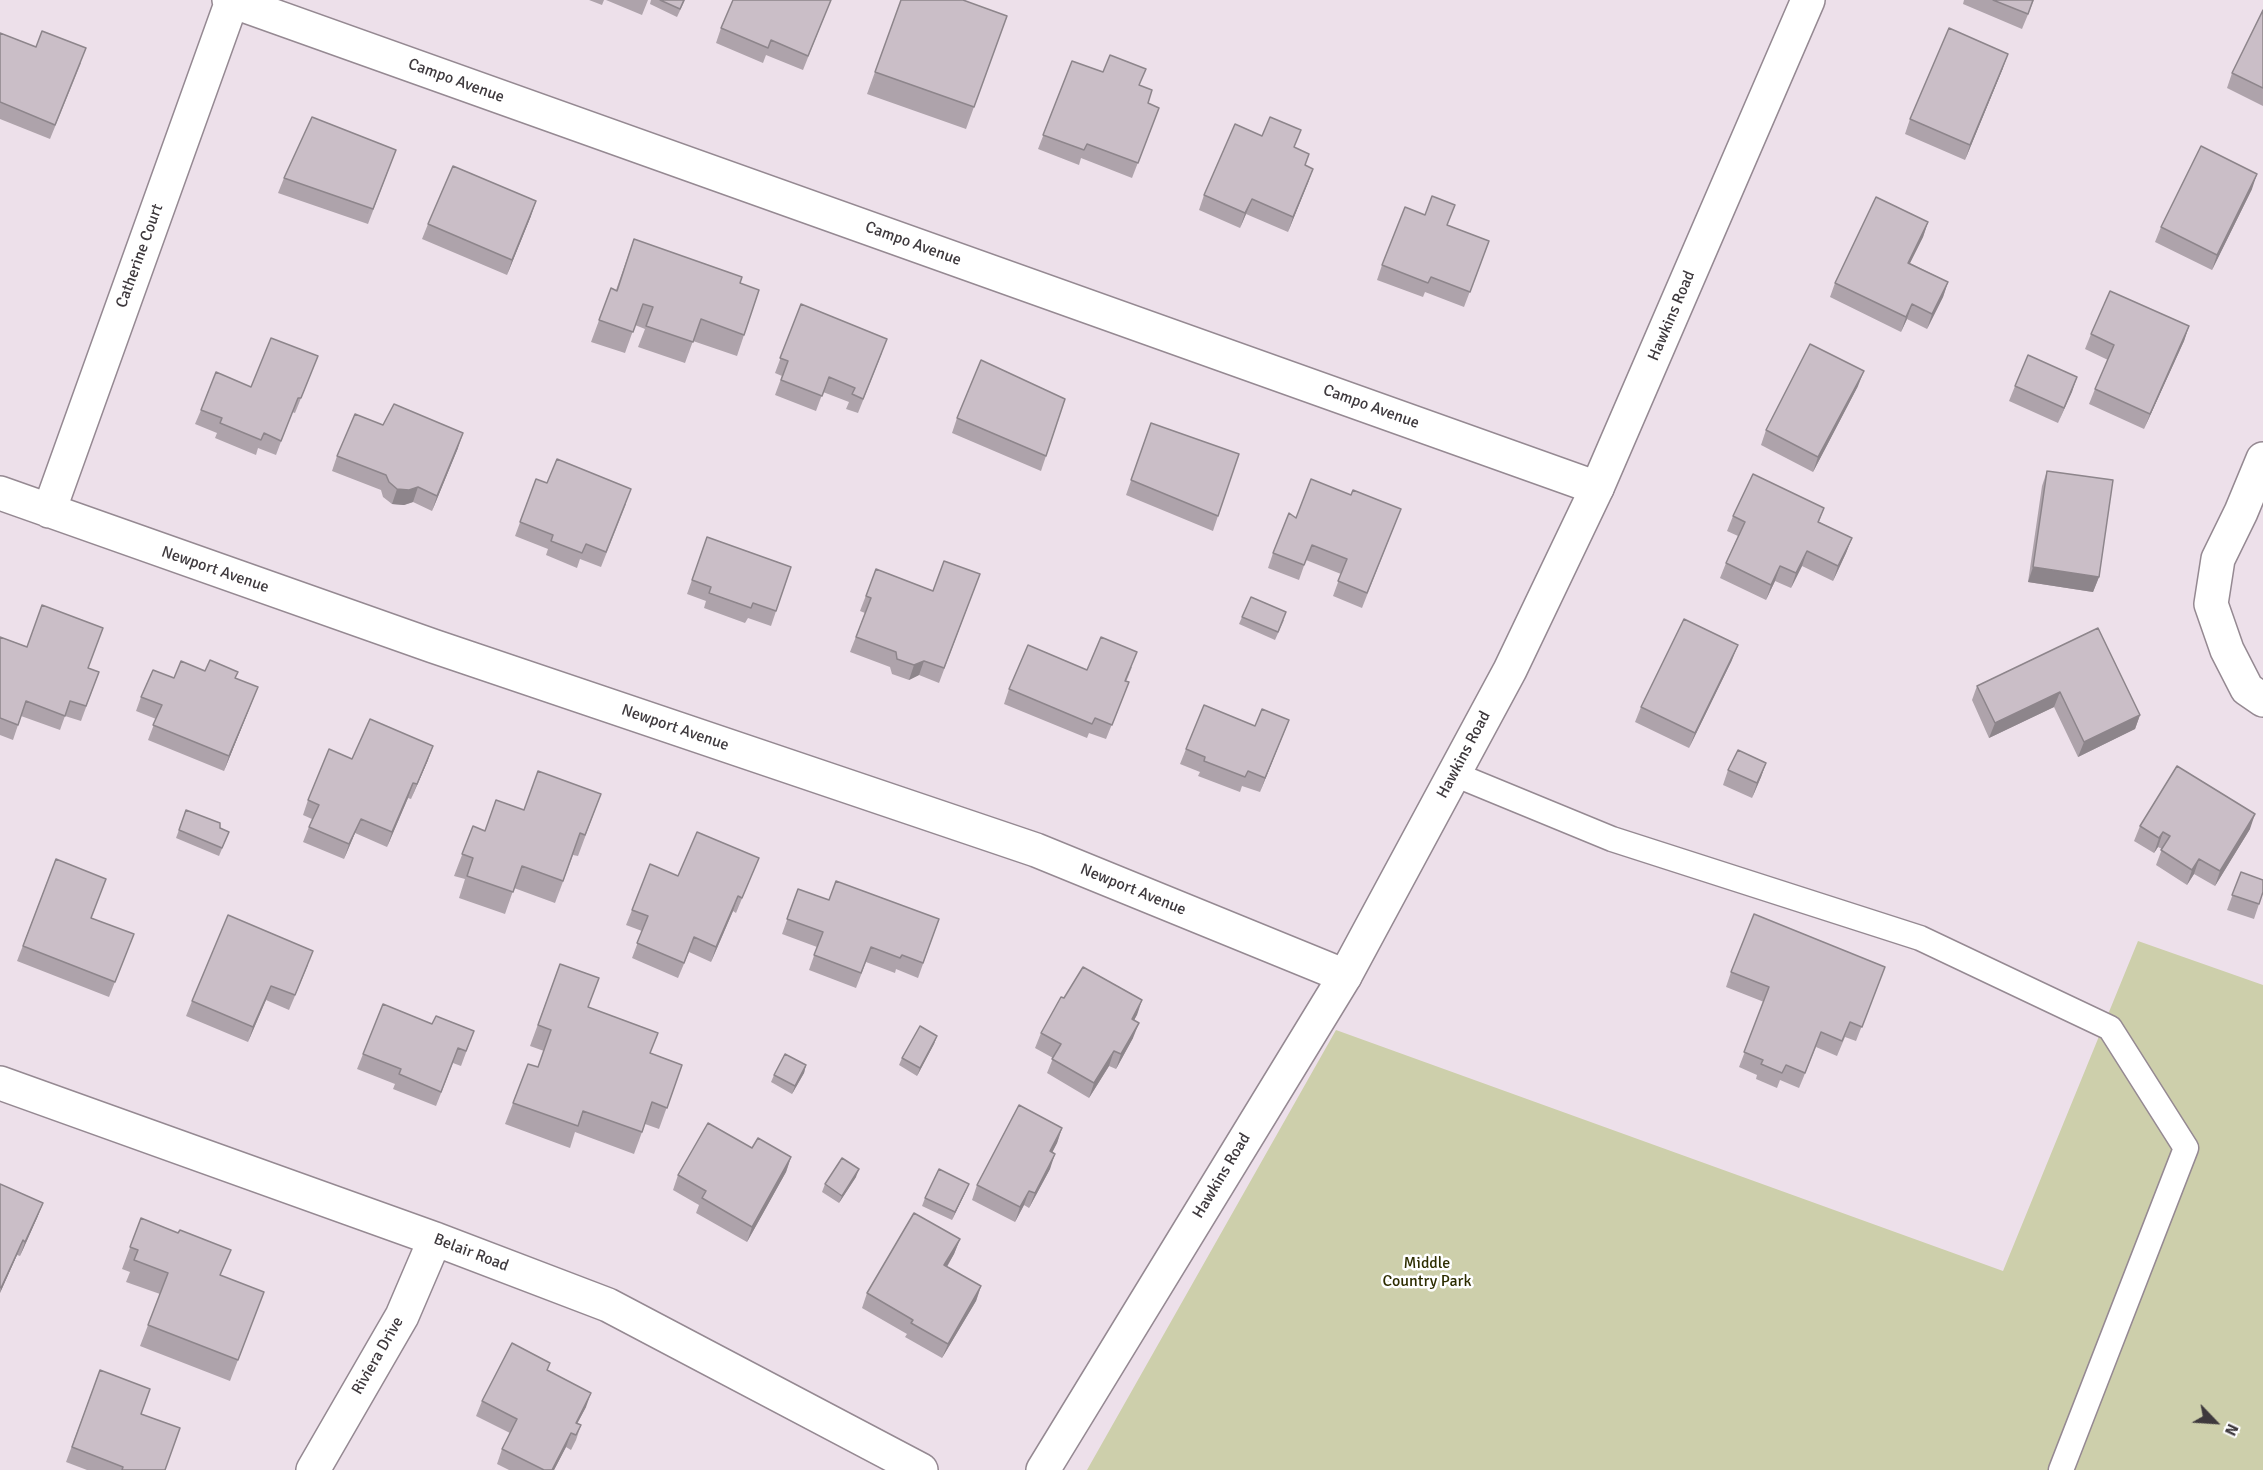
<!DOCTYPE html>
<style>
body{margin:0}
#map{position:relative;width:2263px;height:1470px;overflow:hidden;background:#ede0ea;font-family:Signika,sans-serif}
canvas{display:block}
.north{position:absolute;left:2185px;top:1392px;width:60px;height:60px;-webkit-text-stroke:4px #fff;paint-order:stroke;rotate:115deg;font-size:16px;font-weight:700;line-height:24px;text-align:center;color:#3e393d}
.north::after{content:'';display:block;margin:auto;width:21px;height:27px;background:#3e393d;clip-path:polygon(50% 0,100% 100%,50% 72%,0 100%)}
</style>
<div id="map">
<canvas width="2263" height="1470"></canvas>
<div class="north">N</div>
</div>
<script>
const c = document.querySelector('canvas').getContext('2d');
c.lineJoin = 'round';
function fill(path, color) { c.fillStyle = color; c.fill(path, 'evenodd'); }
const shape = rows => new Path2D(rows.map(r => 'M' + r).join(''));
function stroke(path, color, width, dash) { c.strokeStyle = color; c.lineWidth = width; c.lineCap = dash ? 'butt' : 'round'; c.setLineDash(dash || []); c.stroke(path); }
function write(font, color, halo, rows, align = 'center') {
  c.font = font + ' Signika,sans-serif'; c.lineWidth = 5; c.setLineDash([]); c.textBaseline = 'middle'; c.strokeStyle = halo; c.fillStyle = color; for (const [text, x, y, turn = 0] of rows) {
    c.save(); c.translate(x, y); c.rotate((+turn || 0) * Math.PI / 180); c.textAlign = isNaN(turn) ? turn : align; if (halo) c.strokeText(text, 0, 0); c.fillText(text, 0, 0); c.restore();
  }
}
fill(shape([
 [2138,941,2263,985,2263,1470,1087,1470,1336,1030,2003,1271]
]), '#cdcfab');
const lane = shape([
 [1454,774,1612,839,1920,938,2110,1028,2186,1148,2061,1470]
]);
const street = shape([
 [229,0,1597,488],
 [2263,459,2241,512,2218,559,2211,604,2227,650,2247,689,2263,700],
 [0,493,433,646,1036,850,1345,976],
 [49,511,232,1],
 [0,1083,435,1239,608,1305,921,1470],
 [313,1470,402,1316,435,1239]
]);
const secondary = shape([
 [1043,1470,1345,976,1510,670,1597,488,1808,0]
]);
stroke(lane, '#958992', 27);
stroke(street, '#958992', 36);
stroke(secondary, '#958992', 36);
stroke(lane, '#fff', 24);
stroke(street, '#fff', 33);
stroke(secondary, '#fff', 33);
fill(shape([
 [589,0,604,0,602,5],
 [606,0,648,0,642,15],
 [651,0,685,0,677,17,650,4],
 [901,0,1007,16,966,129,867,94],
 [1964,0,2034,0,2022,29,1963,4],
 [2263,10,2263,106,2227,88,2232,73],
 [825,15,803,70,766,55,763,63,716,43,721,28],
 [0,33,36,47,81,63,50,139,0,119],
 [1072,61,1140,86,1148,103,1159,108,1132,178,1081,158,1079,165,1038,149],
 [2003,68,1965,160,1905,134,1910,119],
 [1262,136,1295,148,1305,165,1313,169,1288,232,1246,214,1240,228,1199,210,1204,195],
 [396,150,368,224,278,193,284,178],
 [2252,189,2212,270,2155,242,2161,227],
 [531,216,507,275,422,239,428,224],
 [1928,222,1923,237,1910,263,1948,282,1943,297,1927,329,1907,319,1901,332,1830,297,1835,283],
 [1447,225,1489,241,1464,307,1425,292,1423,297,1377,280,1382,265],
 [634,239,740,283,744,335,737,356,693,341,685,363,638,347,645,329,635,325,625,353,591,342,611,288,616,290],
 [801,304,882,353,858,413,846,409,849,402,823,392,816,411,775,395,782,376,775,373],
 [2189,326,2184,341,2144,429,2089,404,2095,389,2108,360,2085,349,2091,334],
 [312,371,295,413,292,412,276,455,258,448,256,455,215,438,217,433,195,424,201,410,251,387],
 [2077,377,2058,423,2009,401,2015,386],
 [1858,386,1813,472,1761,445,1766,430],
 [957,418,1046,456,1041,471,952,433],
 [1151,423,1218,516,1213,531,1126,495],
 [383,425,458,448,432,511,413,502,404,505,392,504,383,497,381,490,332,471,337,456],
 [2047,471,2099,577,2093,592,2028,582,2042,486],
 [536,479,547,483,626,504,601,567,580,559,577,568,546,555,548,549,515,536],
 [1824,508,1819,522,1852,538,1846,553,1833,581,1802,566,1791,588,1775,581,1766,600,1720,578,1726,563,1738,536,1727,531,1733,516],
 [1296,518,1395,524,1362,608,1333,596,1341,574,1306,560,1299,580,1268,568,1273,553],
 [707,537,791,567,771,626,748,618,745,623,704,608,706,601,687,594],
 [876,569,933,591,980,574,939,683,919,675,909,680,892,674,890,667,850,652,865,613,860,611],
 [1242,617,1284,620,1275,640,1239,624],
 [2098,628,2140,715,2135,729,2078,757,2054,707,1989,738,1972,700,1977,686],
 [0,637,99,672,81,721,65,716,60,730,21,716,13,740,0,735],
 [1732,660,1689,748,1635,722,1641,707],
 [1132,667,1126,682,1129,682,1106,739,1089,733,1087,738,1004,704,1009,689,1087,670],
 [205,671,235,678,252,702,224,771,148,740,156,719,136,711,141,697,174,678],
 [1289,720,1260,792,1242,786,1240,792,1198,776,1200,772,1180,764,1186,749,1255,726],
 [352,759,428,760,411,799,408,798,387,847,355,833,344,859,303,842,312,819,303,815,308,800],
 [1766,763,1761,777,1752,798,1723,785,1728,770],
 [601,794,578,856,573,855,555,903,514,888,505,914,459,898,465,879,454,876,473,826,485,831,524,810],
 [186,810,220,828,229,832,219,856,176,838],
 [2140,826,2250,829,2215,886,2194,874,2187,885,2156,865,2162,849,2158,847,2154,853,2134,841],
 [56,859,91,918,128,949,109,997,17,961],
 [753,872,736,913,733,911,711,962,689,952,678,978,632,958,642,931,626,925,632,910,678,876],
 [2241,872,2263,892,2254,919,2227,910],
 [798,889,829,900,939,919,918,978,896,969,895,973,866,962,856,988,809,970,817,947,782,934],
 [560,964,588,1007,651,1053,682,1065,659,1129,645,1124,634,1154,575,1132,570,1148,505,1124,528,1064,538,1067,544,1051,530,1046],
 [308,965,289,1010,266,1000,248,1042,186,1016,192,1001],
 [1885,967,1856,1041,1845,1037,1837,1056,1816,1047,1799,1088,1780,1080,1777,1088,1756,1079,1757,1075,1739,1067,1764,1002,1726,987,1731,972],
 [1064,998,1142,1000,1134,1021,1133,1038,1116,1069,1109,1066,1089,1098,1047,1073,1053,1058,1035,1048,1041,1033],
 [432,1024,474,1031,461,1066,453,1063,436,1106,393,1089,395,1084,357,1069,363,1054],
 [937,1036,934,1044,917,1076,899,1065,902,1058],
 [806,1065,804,1073,792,1094,771,1082,774,1075],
 [1062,1128,1057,1143,1052,1153,1050,1169,1029,1208,1024,1205,1015,1222,972,1200,977,1185],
 [752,1148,791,1157,786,1172,747,1242,696,1213,699,1205,673,1190,678,1175],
 [856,1177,839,1203,822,1192,825,1184],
 [0,1184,43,1203,37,1218,20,1256,17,1255,0,1293],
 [969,1184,952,1220,922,1206,925,1198],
 [141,1218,221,1276,264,1292,230,1381,140,1346,160,1294,126,1282,130,1272,122,1269],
 [960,1239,954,1254,947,1267,981,1286,976,1301,942,1358,905,1337,907,1334,862,1308,867,1293],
 [100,1370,141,1414,165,1470,87,1470,66,1462],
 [547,1370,586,1407,577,1424,581,1425,576,1440,571,1450,566,1447,554,1470,509,1470,497,1464,502,1449,510,1433,476,1416,482,1401]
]), '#aea3ab');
fill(shape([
 [2008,54,2003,68,1965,160,1970,145],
 [1313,169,1308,183,1288,232,1293,217],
 [2257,174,2252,189,2212,270,2217,255],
 [1252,199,1246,214,1240,228,1245,213],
 [536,201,531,216,507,275,512,260],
 [1928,222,1923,237,1903,277,1908,263],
 [1948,282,1943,297,1927,329,1932,314],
 [1912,304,1907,319,1901,332,1906,317],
 [2189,326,2184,341,2144,429,2150,414],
 [1864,371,1858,386,1813,472,1818,457],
 [2077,377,2072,392,2058,423,2064,408],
 [463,433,458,448,432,511,437,496],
 [418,487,413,502,404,505,392,504,397,489],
 [1852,538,1846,553,1833,581,1838,566],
 [1807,551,1802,566,1791,588,1796,573],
 [1780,566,1775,581,1766,600,1771,585],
 [2033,567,2099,577,2093,592,2028,582],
 [1738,645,1732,660,1689,748,1695,733],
 [924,661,919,675,909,680,914,665],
 [258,687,252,702,224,771,229,756],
 [2060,692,2054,707,1989,738,1995,723],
 [2140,715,2135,729,2078,757,2084,742],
 [1289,720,1283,735,1260,792,1265,778],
 [433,746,428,760,411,799,417,784],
 [1766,763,1761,777,1752,798,1757,783],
 [413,783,408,798,387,847,392,832],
 [2255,814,2250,829,2215,886,2220,871],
 [361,819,355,833,344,859,349,844],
 [2163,832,2158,847,2154,853,2159,838],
 [2199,859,2194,874,2187,885,2192,870],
 [738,896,733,911,711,962,716,947],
 [271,986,266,1000,248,1042,253,1027],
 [1142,1000,1137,1015,1126,1034,1132,1019],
 [1139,1023,1133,1038,1116,1069,1121,1054],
 [937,1036,934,1044,917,1076,920,1068],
 [1114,1051,1109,1066,1089,1098,1094,1083],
 [806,1065,804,1073,792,1094,795,1086],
 [1062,1128,1057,1143,1045,1166,1050,1151],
 [1055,1154,1050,1169,1029,1208,1035,1193],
 [791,1157,786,1172,747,1242,752,1227],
 [859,1169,856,1177,839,1203,842,1196],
 [969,1184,966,1191,952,1220,955,1212],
 [1029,1191,1024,1205,1015,1222,1020,1207],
 [43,1203,37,1218,20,1256,25,1242],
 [960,1239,954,1254,939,1280,944,1265],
 [23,1240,17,1255,0,1293,1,1288],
 [981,1286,976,1301,942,1358,948,1344],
 [591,1393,586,1407,572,1433,576,1423],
 [571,1433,566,1447,554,1470,552,1470]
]), '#8d858b');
const building = shape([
 [660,0,684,0,680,9,660,0],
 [733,0,831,0,808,56,771,40,768,48,721,28,733,0],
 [901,0,963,0,1007,16,974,107,875,72,901,0],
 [1993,0,2033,0,2028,14,1993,0],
 [2263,10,2263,88,2232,73,2263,10],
 [1949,28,2008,54,1970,145,1910,119,1949,28],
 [42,31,86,48,55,125,0,102,0,33,36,47,42,31],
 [1110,55,1146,69,1139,85,1152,90,1148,103,1159,108,1138,163,1087,144,1084,150,1043,135,1072,61,1103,72,1110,55],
 [312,117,396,150,373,209,284,178,312,117],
 [1270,117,1301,130,1294,147,1309,154,1305,165,1313,169,1293,217,1252,199,1245,213,1204,195,1235,124,1262,136,1270,117],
 [2201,146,2257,174,2217,255,2161,227,2201,146],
 [453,166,536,201,512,260,428,224,453,166],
 [1432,196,1455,205,1447,225,1489,241,1470,292,1431,277,1428,283,1382,265,1405,207,1425,215,1432,196],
 [1876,197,1928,222,1908,263,1948,282,1932,314,1912,304,1906,317,1835,283,1876,197],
 [634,239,742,277,740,283,759,290,744,335,701,319,693,342,646,326,653,307,643,304,633,332,599,320,611,288,617,291,634,239],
 [2110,291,2189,326,2150,414,2095,389,2114,345,2091,334,2110,291],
 [801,304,887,339,863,399,852,394,855,388,829,377,822,396,781,380,788,361,780,358,801,304],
 [271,338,318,356,301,398,298,398,281,441,264,433,261,440,220,423,222,418,201,410,216,372,251,387,271,338],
 [1810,344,1864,371,1818,457,1766,430,1810,344],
 [2028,355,2077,377,2064,408,2015,386,2028,355],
 [981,360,1065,399,1046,456,957,418,981,360],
 [394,404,463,433,437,496,418,487,409,490,397,489,389,482,386,475,337,456,355,414,383,425,394,404],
 [1151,423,1239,454,1218,516,1131,480,1151,423],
 [557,459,631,489,606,552,586,544,582,553,551,541,553,535,520,522,536,479,547,483,557,459],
 [2047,471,2113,480,2099,577,2033,567,2047,471],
 [1753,474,1824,508,1818,522,1852,538,1838,566,1807,551,1796,573,1780,566,1771,585,1726,563,1745,522,1733,516,1753,474],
 [1311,479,1351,495,1353,490,1401,509,1367,593,1338,581,1347,559,1312,545,1304,565,1273,553,1289,513,1296,518,1311,479],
 [707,537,791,567,776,611,753,603,751,608,709,593,711,587,692,580,707,537],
 [944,561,980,574,944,668,924,661,914,665,897,659,896,652,856,637,871,598,866,596,876,569,933,591,944,561],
 [1251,597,1286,612,1278,632,1242,617,1251,597],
 [42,605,103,628,88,668,99,672,86,706,70,701,65,716,26,701,18,725,0,718,0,637,27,647,42,605],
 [1684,619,1738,645,1695,733,1641,707,1684,619],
 [2098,628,2140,715,2084,742,2060,692,1995,723,1977,686,2098,628],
 [1101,637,1137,652,1125,681,1129,682,1112,725,1095,718,1092,724,1009,689,1028,645,1087,670,1101,637],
 [210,660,238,672,235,678,258,687,229,756,153,725,162,705,141,697,153,670,174,678,181,661,205,671,210,660],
 [1204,705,1255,726,1262,709,1289,720,1265,778,1248,771,1245,777,1204,761,1205,757,1186,749,1204,705],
 [370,719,433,746,417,784,413,783,392,832,361,819,349,844,309,827,319,805,308,800,329,749,352,759,370,719],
 [1738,750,1766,763,1757,783,1728,770,1738,750],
 [2177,766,2255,814,2220,871,2199,859,2192,870,2161,850,2170,836,2163,832,2159,838,2140,826,2177,766],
 [538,771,601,794,585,835,580,833,563,881,522,866,513,892,467,876,473,858,462,854,473,826,485,831,496,800,524,810,538,771],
 [186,810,220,823,220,828,229,832,222,848,179,830,186,810],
 [697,832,759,858,742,898,738,896,716,947,694,937,684,963,637,943,648,916,632,910,650,864,678,876,697,832],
 [56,859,106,879,91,918,134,934,115,982,23,946,56,859],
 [2241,872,2263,880,2263,892,2259,904,2232,895,2241,872],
 [836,881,939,919,923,963,902,955,900,958,871,947,861,973,814,955,823,932,787,919,798,889,829,900,836,881],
 [1754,914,1885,967,1862,1027,1850,1022,1842,1041,1821,1032,1805,1073,1786,1065,1782,1073,1761,1064,1763,1060,1744,1052,1769,987,1731,972,1754,914],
 [228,915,313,951,295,995,271,986,253,1027,192,1001,228,915],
 [560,964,599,978,588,1007,658,1033,650,1053,682,1065,667,1108,652,1102,642,1132,583,1111,578,1126,513,1103,528,1064,538,1067,551,1030,538,1025,560,964],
 [1083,967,1142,1000,1132,1019,1139,1023,1121,1054,1114,1051,1094,1083,1052,1059,1061,1044,1041,1033,1061,997,1064,998,1083,967],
 [383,1004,432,1024,436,1016,474,1031,466,1051,458,1048,441,1092,399,1074,401,1069,363,1054,383,1004],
 [920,1026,937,1036,920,1068,902,1058,920,1026],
 [785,1054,806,1065,795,1086,774,1075,785,1054],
 [1019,1105,1062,1128,1050,1151,1055,1154,1035,1193,1029,1191,1020,1207,977,1185,1019,1105],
 [708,1123,752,1148,758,1138,791,1157,752,1227,702,1198,706,1191,678,1175,708,1123],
 [842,1158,859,1169,842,1196,825,1184,842,1158],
 [939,1169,969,1184,955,1212,925,1198,939,1169],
 [0,1184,43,1203,25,1242,23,1240,1,1288,0,1287,0,1184],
 [914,1213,960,1239,944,1265,981,1286,948,1344,911,1323,913,1320,867,1293,914,1213],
 [141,1218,178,1233,180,1230,231,1250,220,1275,264,1292,238,1360,148,1325,168,1273,134,1260,138,1250,130,1247,141,1218],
 [512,1343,550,1363,547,1370,591,1393,576,1423,581,1425,576,1435,571,1433,552,1470,544,1470,502,1449,517,1419,482,1401,512,1343],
 [100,1370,150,1389,141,1414,180,1428,165,1470,122,1470,123,1467,72,1447,100,1370]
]);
fill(building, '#cabec7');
stroke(building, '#8d858b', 1.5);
write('16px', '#3e393d', '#fff', [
 ["Campo Avenue",456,81,20],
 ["Campo Avenue",913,244,20],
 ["Catherine Court",140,256,-70],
 ["Hawkins Road",1672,316,-67],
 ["Campo Avenue",1371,407,20],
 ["Newport Avenue",215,570,19],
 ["Newport Avenue",675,728,19],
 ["Hawkins Road",1464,755,-62],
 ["Newport Avenue",1133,890,22],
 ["Hawkins Road",1222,1176,-59],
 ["Belair Road",471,1253,21],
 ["Riviera Drive",378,1356,-60]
]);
write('16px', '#2d2d00', '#fff', [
 ["Middle",1427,1264],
 ["Country Park",1427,1282]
]);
</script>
